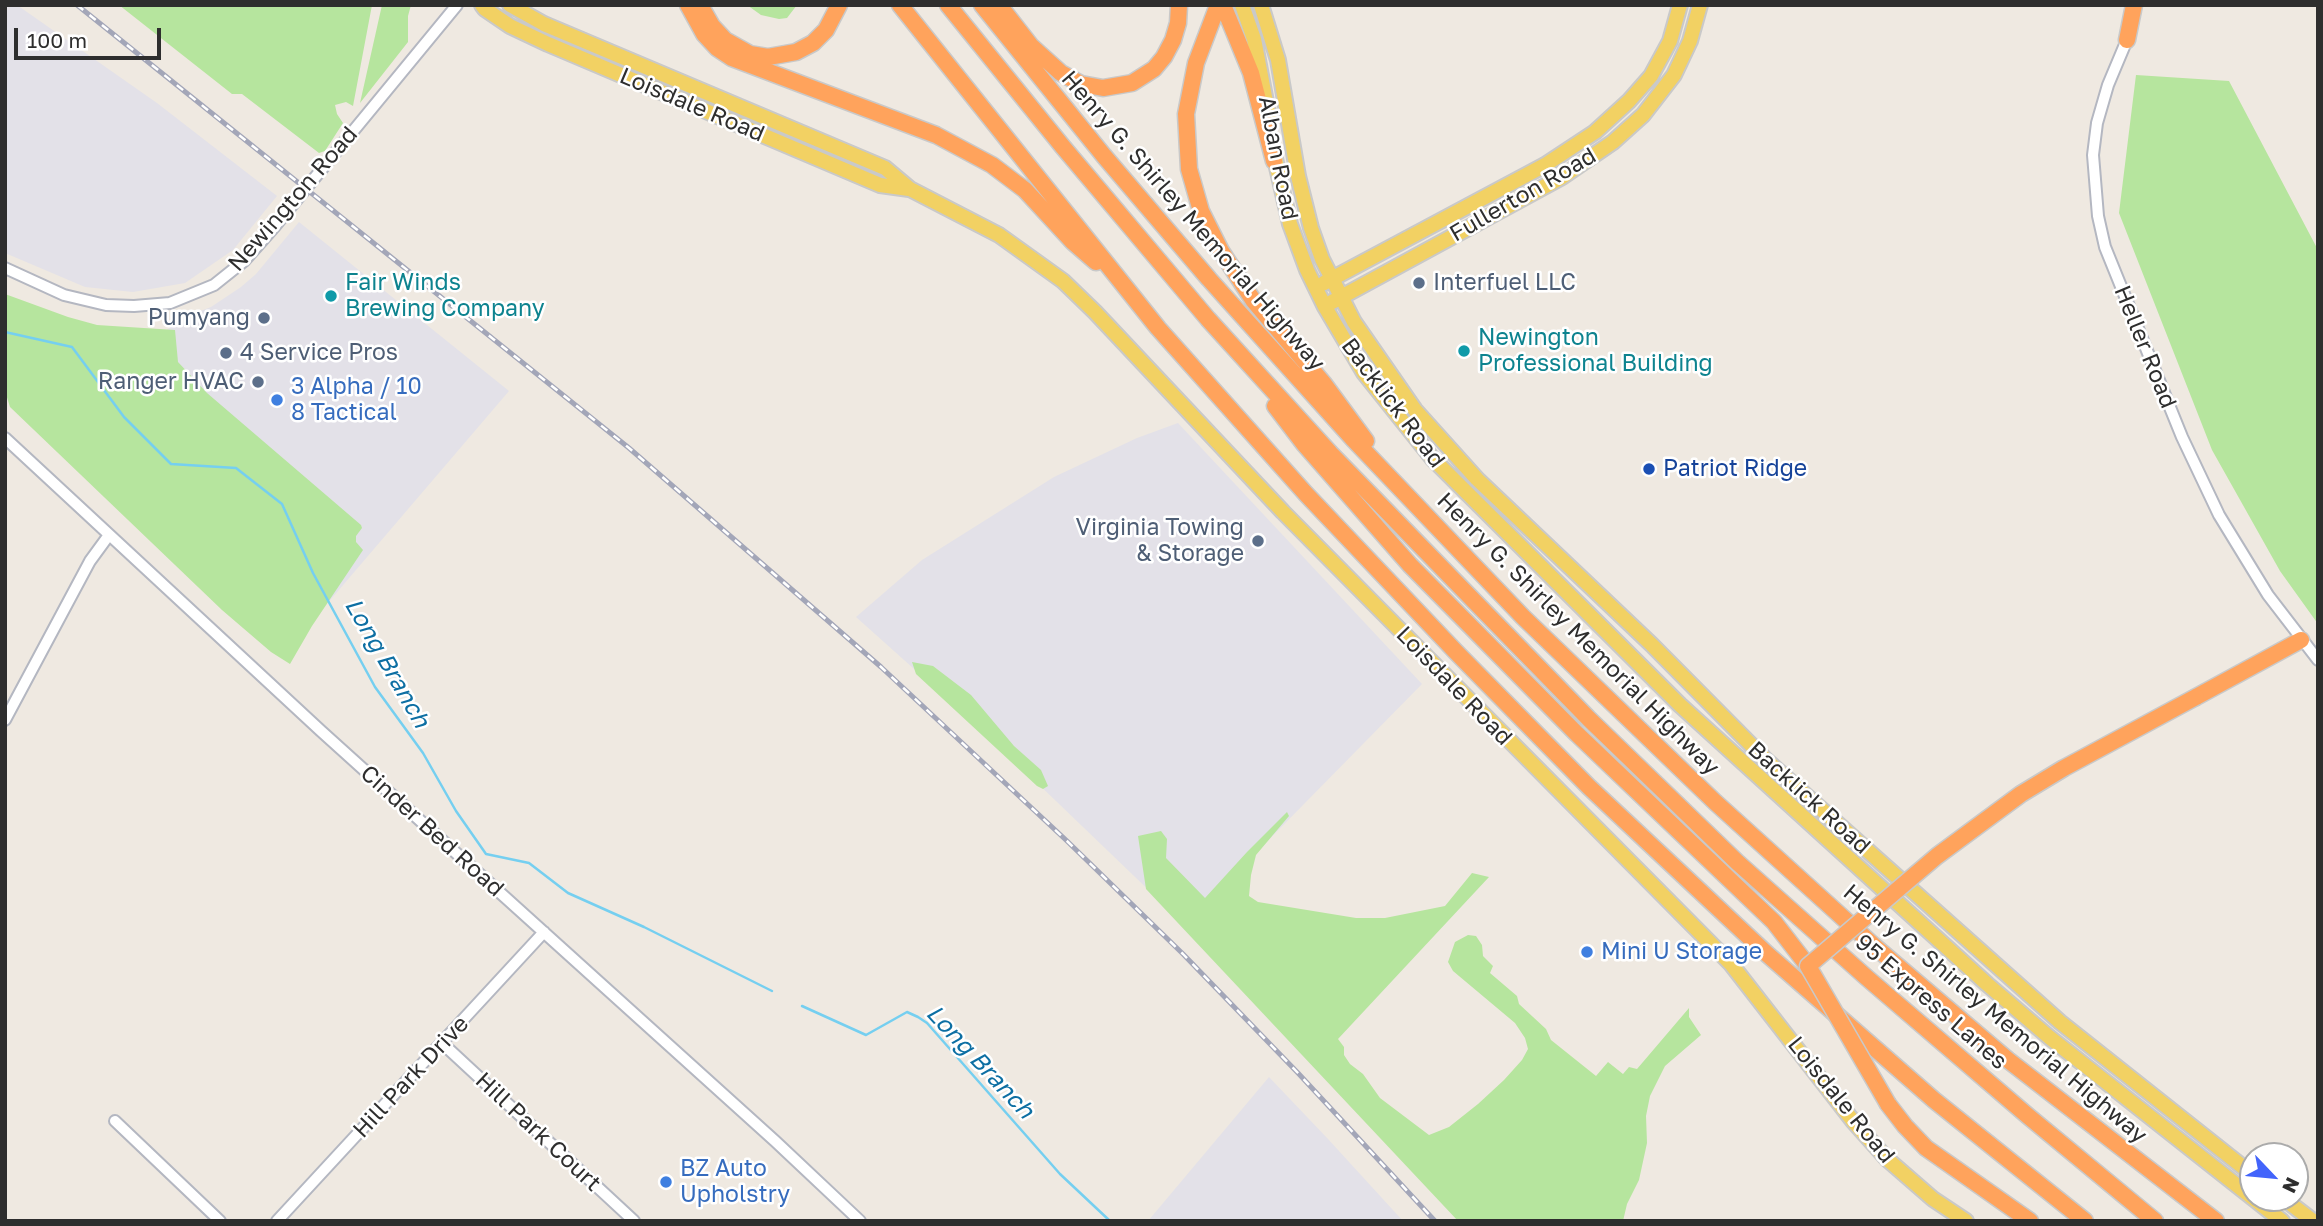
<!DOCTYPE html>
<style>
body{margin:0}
#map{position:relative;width:2323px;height:1226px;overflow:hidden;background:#efe9e1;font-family:"Golos Text",sans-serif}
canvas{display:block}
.frame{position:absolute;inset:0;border:7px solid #2e2e2e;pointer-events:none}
.north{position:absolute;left:2239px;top:1142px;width:70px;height:70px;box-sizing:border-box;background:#fff;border:2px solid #ababab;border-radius:50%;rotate:116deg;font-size:19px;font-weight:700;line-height:28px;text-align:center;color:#2e2e2e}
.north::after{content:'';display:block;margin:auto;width:24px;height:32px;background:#4264fb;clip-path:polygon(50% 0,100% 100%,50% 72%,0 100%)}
.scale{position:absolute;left:14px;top:28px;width:147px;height:32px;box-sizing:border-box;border:4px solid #2e2e2e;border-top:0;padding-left:9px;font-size:21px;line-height:24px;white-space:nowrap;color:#2e2e2e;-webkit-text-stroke:5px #fff;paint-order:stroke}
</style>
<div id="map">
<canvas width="2323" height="1226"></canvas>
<div class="frame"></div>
<div class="north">N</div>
<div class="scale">100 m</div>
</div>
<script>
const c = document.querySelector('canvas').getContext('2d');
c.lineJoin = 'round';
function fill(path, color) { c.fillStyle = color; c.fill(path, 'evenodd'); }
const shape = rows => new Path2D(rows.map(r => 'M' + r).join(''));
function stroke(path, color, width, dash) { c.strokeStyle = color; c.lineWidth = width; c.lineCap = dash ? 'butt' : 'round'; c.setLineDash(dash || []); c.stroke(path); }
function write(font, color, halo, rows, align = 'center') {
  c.font = font + ' "Golos Text",sans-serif'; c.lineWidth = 5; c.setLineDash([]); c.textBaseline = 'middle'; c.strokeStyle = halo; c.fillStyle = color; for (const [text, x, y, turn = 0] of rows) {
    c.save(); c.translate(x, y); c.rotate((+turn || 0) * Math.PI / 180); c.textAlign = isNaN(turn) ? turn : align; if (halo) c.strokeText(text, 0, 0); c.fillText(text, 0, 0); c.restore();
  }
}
fill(shape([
 [5,5,17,5,157,103,277,196,233,250,185,283,133,292,85,287,5,253],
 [299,222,509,391,285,653,56,442,177,320,211,307,241,287,256,274],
 [1178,423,1422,684,1185,925,980,728,856,617,922,560,1054,477,1137,438],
 [1269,1077,1328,1139,1403,1221,1148,1221]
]), '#e3e1e8');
fill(shape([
 [119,5,372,5,353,106,346,102,335,105,337,114,343,123,325,151,319,153,242,94,232,94],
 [382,5,411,5,408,16,408,42,360,103],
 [747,5,797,5,787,18,779,19,761,15],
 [2136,75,2229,81,2318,250,2318,624,2280,571,2212,450,2119,213],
 [5,294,68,317,97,325,175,330,178,362,207,393,361,525,362,528,356,536,356,542,363,550,312,626,290,664,271,652,222,610,10,407,5,391],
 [912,662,933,666,971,695,1014,746,1041,770,1048,786,1043,789,1037,786,916,674],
 [1287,812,1289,816,1256,855,1251,875,1249,896,1258,902,1356,918,1385,918,1445,906,1472,873,1489,877,1338,1039,1344,1047,1344,1055,1350,1064,1363,1074,1380,1098,1429,1135,1449,1127,1478,1104,1504,1080,1522,1060,1528,1049,1525,1038,1515,1023,1453,971,1448,962,1455,942,1468,935,1476,936,1482,945,1483,956,1493,966,1490,973,1517,996,1519,1004,1546,1029,1551,1040,1596,1076,1608,1062,1623,1074,1629,1067,1637,1069,1689,1008,1689,1017,1701,1035,1665,1066,1650,1096,1646,1116,1647,1143,1639,1180,1627,1204,1623,1221,1458,1221,1146,889,1138,836,1161,831,1167,839,1166,858,1205,898,1247,852]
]), '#b6e59e');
stroke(shape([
 [5,332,72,347,124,417,171,464,236,468,282,504,313,573,375,687,423,753,456,811,486,854,529,863,568,893,644,927,772,991],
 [802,1006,866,1035,907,1012,918,1017,927,1023,1060,1174,1110,1221]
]), '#75cff0', 2.5);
const minor = shape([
 [2129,35,2108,85,2097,123,2093,155,2098,216,2105,247,2182,437,2219,515,2268,595,2318,660],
 [5,268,64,295,106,305,134,306,170,303,214,285,244,261,275,226,457,5],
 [5,438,321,731,775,1141,860,1221],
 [5,720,90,561,109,535],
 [442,1043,634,1221],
 [115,1121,220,1221],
 [277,1221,544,932]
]);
const major = shape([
 [482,5,485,9,510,26,548,44,880,185,909,189],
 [510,5,544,24,885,168,910,189,999,235,1063,281,1095,312,1283,512,1731,964,1853,1121,1887,1159,1933,1199,1966,1221],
 [1242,5,1254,39,1270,123],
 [1261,5,1278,60,1298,176,1311,228,1322,259,1354,322,1415,410,1477,479,1652,645,1766,760,2060,1022,2253,1175],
 [1273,150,1290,224,1307,270,1325,307,1364,373,1432,458,1680,705,1987,984,2049,1037,2282,1221],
 [1324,283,1545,165,1595,132,1629,101,1651,76,1670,41,1680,5],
 [1332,302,1562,177,1613,142,1643,115,1674,75,1690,41,1700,5],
 [2283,1198,2313,1221]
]);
const highway = shape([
 [688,5,704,34,717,48,732,58,936,135,992,165,1025,190,1073,242,1096,262],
 [700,5,712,26,725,40,750,54,768,57,796,52,813,43,826,30,839,5],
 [900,5,1158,328,1306,494,1456,652,1589,787,1767,954,1934,1100,2085,1221],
 [948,5,1063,147,1208,319,1330,453,1588,718,1737,862,1866,977,2028,1116,2155,1221],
 [982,5,1104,156,1209,279,1352,438,1523,617,1715,802,1873,945,2008,1060,2216,1221],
 [999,5,1031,46,1061,73,1081,84,1103,88,1132,83,1154,69,1164,57,1173,40,1178,23,1179,5],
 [1218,5,1196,63,1186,114,1189,169,1201,211,1221,251,1253,300,1324,384,1366,441],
 [1223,5,1251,73,1274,161],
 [2127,40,2134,5],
 [1275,406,1304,444,1410,565,1577,734,1774,922,1808,966],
 [2196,697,2301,640],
 [1888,1104,1905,1126,1926,1148,2030,1221]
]);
stroke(minor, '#b4b7c1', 14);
stroke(major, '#c9c9c9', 18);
stroke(highway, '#c9c9c9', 19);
stroke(minor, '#fff', 10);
stroke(major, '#f2d163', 14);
stroke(highway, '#ffa35c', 16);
const rail = shape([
 [77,5,629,448,881,667,1067,841,1183,954,1298,1073,1435,1221]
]);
stroke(rail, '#a3a6b8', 5);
stroke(rail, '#fff', 2.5, [8]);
const highwayBridge = shape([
 [1888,1104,1808,966,1937,856,2021,794,2064,768,2196,697]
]);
stroke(highwayBridge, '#c9c9c9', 19, []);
stroke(highwayBridge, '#ffa35c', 16);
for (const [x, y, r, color] of [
 [1419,283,7,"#5c6f8a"],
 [331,296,7,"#0f9aa8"],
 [264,318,7,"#5c6f8a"],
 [1464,351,7,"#0f9aa8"],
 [226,353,7,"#5c6f8a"],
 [258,382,7,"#5c6f8a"],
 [277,400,7,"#3f7fe0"],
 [1649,469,7,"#1a4fb4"],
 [1258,541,7,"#5c6f8a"],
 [1587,952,7,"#3f7fe0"],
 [666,1182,7,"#3f7fe0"]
]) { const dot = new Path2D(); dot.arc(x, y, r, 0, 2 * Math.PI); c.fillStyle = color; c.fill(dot); stroke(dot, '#fff', 2.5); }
write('23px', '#2e2e2e', '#fff', [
 ["Loisdale Road",692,105,23],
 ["Alban Road",1278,158,79],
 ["Fullerton Road",1523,195,-30],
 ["Newington Road",293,199,-49],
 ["Henry G. Shirley Memorial Highway",1193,221,49],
 ["Heller Road",2145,347,68],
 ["Backlick Road",1393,403,53],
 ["Henry G. Shirley Memorial Highway",1578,634,45],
 ["Loisdale Road",1454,686,46],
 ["Backlick Road",1809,798,42],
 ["Cinder Bed Road",432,831,42],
 ["95 Express Lanes",1931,1002,41],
 ["Henry G. Shirley Memorial Highway",1995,1014,40],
 ["Hill Park Drive",411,1077,-47],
 ["Loisdale Road",1841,1100,51],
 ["Hill Park Court",538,1132,43]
]);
write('23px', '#0d838f', '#fff', [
 ["Fair Winds",345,283],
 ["Brewing Company",345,309],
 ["Newington",1478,338],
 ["Professional Building",1478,364]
], 'left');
write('23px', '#4e5e75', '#fff', [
 ["Interfuel LLC",1433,283,"left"],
 ["Pumyang",250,318],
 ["4 Service Pros",240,353,"left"],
 ["Ranger HVAC",244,382],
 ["Virginia Towing",1244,528],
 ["& Storage",1244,554]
], 'right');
write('23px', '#366cbe', '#fff', [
 ["3 Alpha / 10",291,387],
 ["8 Tactical",291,413],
 ["Mini U Storage",1601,952],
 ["BZ Auto",680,1169],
 ["Upholstry",680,1195]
], 'left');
write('23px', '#164399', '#fff', [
 ["Patriot Ridge",1663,469]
], 'left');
write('italic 24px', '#0d6fa3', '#fff', [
 ["Long Branch",387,663,60],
 ["Long Branch",980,1062,47]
]);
</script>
